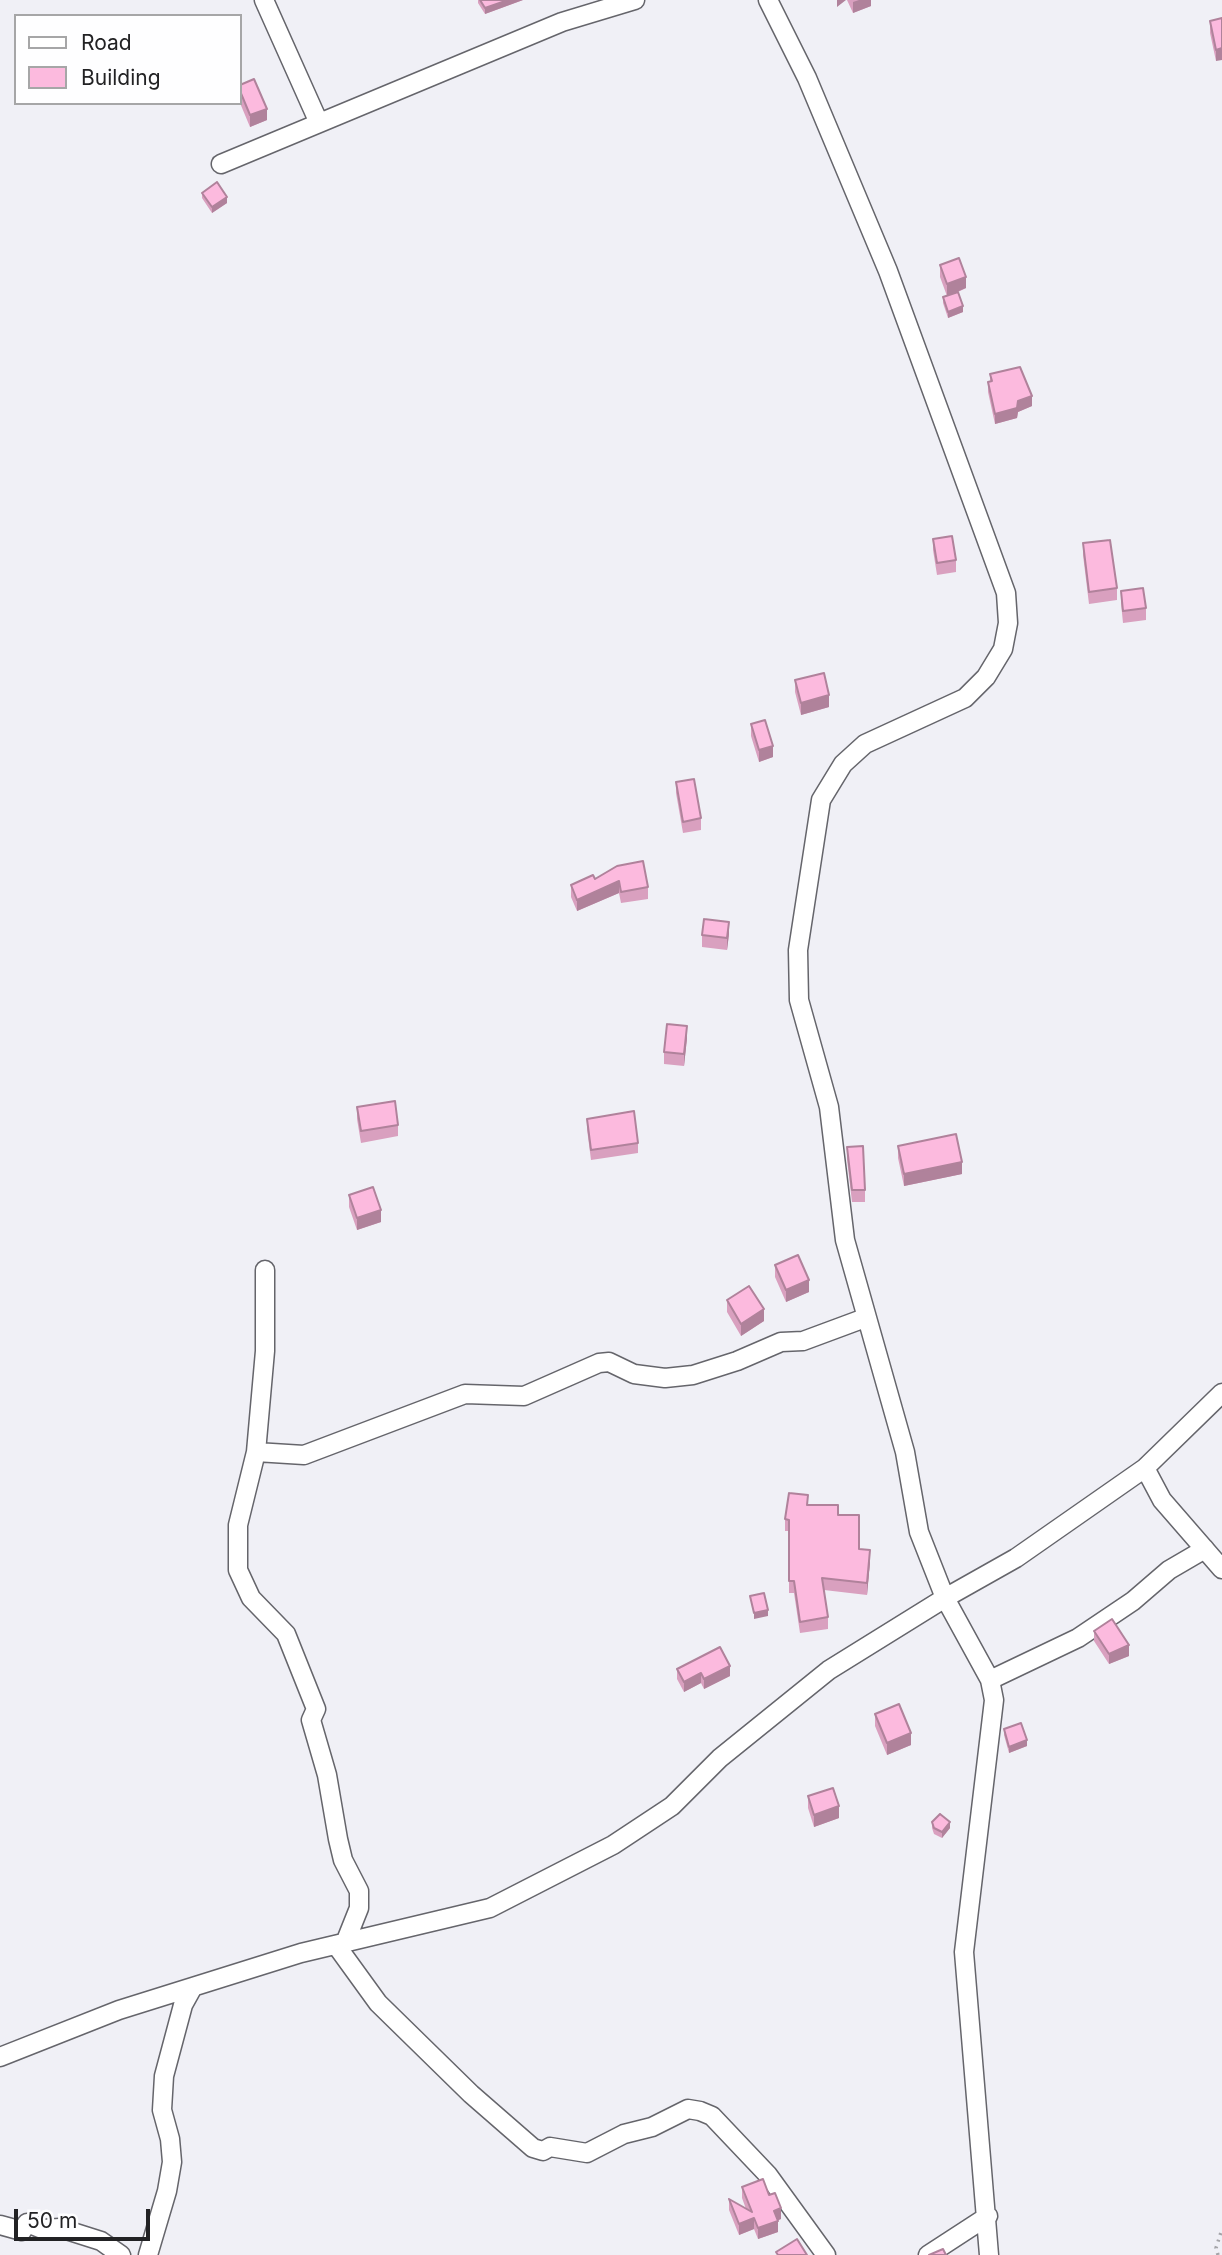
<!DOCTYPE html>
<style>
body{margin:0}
#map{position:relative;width:1222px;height:2255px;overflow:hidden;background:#f0f0f6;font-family:Inter,sans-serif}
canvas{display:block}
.legend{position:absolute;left:14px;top:14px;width:228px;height:91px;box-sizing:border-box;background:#fefeff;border:2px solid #a6a6a7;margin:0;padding:9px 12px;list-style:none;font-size:21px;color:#222224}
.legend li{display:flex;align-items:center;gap:14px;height:35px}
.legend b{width:35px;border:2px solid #a6a6a7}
.scale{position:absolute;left:14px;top:2209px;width:136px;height:32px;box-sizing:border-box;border:4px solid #222224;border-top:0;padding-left:9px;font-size:21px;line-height:24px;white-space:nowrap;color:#222224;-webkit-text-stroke:5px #fefeff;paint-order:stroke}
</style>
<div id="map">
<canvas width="1222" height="2255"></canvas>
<ul class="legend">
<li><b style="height:9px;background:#fff"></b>Road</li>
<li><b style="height:19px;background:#fcbade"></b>Building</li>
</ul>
<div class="scale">50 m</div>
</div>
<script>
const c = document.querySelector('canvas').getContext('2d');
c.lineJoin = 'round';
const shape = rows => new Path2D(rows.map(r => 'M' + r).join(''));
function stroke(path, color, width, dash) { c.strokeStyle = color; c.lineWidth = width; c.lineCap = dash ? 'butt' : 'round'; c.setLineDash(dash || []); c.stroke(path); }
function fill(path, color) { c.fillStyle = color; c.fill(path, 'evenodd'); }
const street = shape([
 [264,0,319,123],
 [768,0,807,78,888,271,1006,593,1008,623,1003,649,986,677,965,698,865,744,843,764,821,800,798,950,799,1000,829,1107,845,1240,905,1452,919,1532,945,1598,990,1680,994,1700,964,1952,989,2255],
 [221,164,562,22,635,0],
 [265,1270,265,1351,256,1452,238,1525,238,1570,251,1598,286,1634,316,1709,311,1720,327,1775,338,1839,343,1860,359,1891,359,1908,345,1943],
 [256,1452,304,1455,465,1394,524,1396,599,1363,609,1362,634,1374,665,1378,693,1375,737,1361,781,1342,803,1341,865,1318],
 [1145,1468,1162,1500,1222,1569],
 [990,1680,1078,1638,1133,1601,1169,1570,1205,1549],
 [336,1945,378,2003,471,2094,533,2148,543,2151,550,2147,587,2153,624,2134,652,2127,688,2109,700,2111,712,2116,768,2175,826,2255],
 [0,2057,119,2010,301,1953,490,1908,613,1845,672,1806,720,1758,829,1670,945,1598,1016,1558,1145,1468,1222,1393],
 [0,2225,22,2231,27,2223,42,2229,60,2228,101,2241,121,2255],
 [148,2255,167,2191,172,2162,170,2139,162,2110,164,2076,183,2005,193,1987],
 [928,2255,988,2216]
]);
stroke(street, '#65656b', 21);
stroke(shape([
 [1218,2255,1216,2248,1222,2229]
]), '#a4a4a8', 3.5, [2, 5]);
stroke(street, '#fff', 18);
fill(shape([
 [478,0,523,0,485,14,478,3],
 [847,0,871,0,871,6,853,13],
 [1222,18,1216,61,1210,33,1210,21],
 [240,85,267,120,250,127,240,103],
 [202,193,227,203,212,213,202,198],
 [940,265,966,288,958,292,963,312,948,318,943,303,943,297,947,296,940,277],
 [990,374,1032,406,1018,412,1017,418,995,424,988,392,988,382,990,381],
 [933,539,956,560,956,572,937,575,933,550],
 [1083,543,1117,588,1117,600,1089,604,1083,555],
 [1121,591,1146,608,1146,620,1123,623,1121,603],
 [795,680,829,707,801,715,795,692],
 [751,724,773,757,759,762,751,736],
 [676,782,701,818,701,830,683,833,676,793],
 [595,879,648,887,648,899,621,903,619,893,577,911,571,897,571,885],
 [729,934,727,950,702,947,702,935],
 [687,1038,684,1066,664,1064,664,1052],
 [357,1107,398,1125,398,1136,361,1143,357,1119],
 [587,1119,638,1143,638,1153,591,1160,587,1129],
 [898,1146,962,1174,904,1186,898,1158],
 [847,1147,865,1190,865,1202,852,1202,847,1159],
 [349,1195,381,1222,357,1230,349,1207],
 [775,1265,809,1292,786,1302,775,1277],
 [727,1300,764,1321,741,1336,727,1312],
 [808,1505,838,1515,859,1549,870,1562,867,1595,824,1590,828,1617,828,1629,800,1633,794,1593,789,1593,789,1531,785,1531,785,1519],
 [1094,1631,1129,1656,1109,1664,1094,1641],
 [677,1669,730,1676,704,1689,701,1683,684,1692,677,1679],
 [875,1714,911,1745,887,1755,875,1726],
 [1004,1729,1027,1746,1009,1753,1004,1735],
 [808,1796,839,1818,814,1827,808,1808],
 [932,1822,950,1828,942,1838,934,1834,932,1828],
 [742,2187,769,2195,781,2219,778,2220,778,2232,758,2239,754,2229,739,2235,729,2210,729,2199,746,2209,742,2198]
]), '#d9a0bf');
fill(shape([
 [508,0,523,0,485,14,485,8],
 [837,0,846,0,837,7],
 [859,0,871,0,871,6,853,13,853,2],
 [1222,48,1222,60,1216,61,1216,50],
 [267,109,267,120,250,127,250,115],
 [227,197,227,203,212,213,212,207],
 [966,277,966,288,947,296,947,284],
 [963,306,963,312,948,318,948,312],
 [1032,396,1032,406,1018,412,1017,418,995,424,995,414,1018,401],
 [829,695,829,707,801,715,801,703],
 [773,746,773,757,759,762,759,750],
 [619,881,619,893,577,911,577,900],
 [729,922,729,934,727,950,727,938],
 [687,1026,687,1038,684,1066,684,1054],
 [962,1162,962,1174,904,1186,904,1174],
 [381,1210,381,1222,357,1230,357,1218],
 [809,1280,809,1292,786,1302,786,1290],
 [764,1309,764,1321,741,1336,741,1324],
 [870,1550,870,1562,867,1595,867,1583],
 [768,1610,768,1616,754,1619,754,1613],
 [1129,1645,1129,1656,1109,1664,1109,1654],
 [730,1666,730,1676,704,1689,704,1679],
 [701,1673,701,1683,684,1692,684,1682],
 [911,1733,911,1745,887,1755,887,1743],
 [1027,1740,1027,1746,1009,1753,1009,1747],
 [839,1806,839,1818,814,1827,814,1815],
 [950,1822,950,1828,942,1838,942,1832],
 [781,2208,781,2219,774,2222,774,2211],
 [754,2218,754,2229,739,2235,739,2224],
 [778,2221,778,2232,758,2239,758,2228]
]), '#b0829b');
const building = shape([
 [480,0,508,0,485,8,480,0],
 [1222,18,1222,48,1216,50,1210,21,1222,18],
 [254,79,267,109,250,115,240,91,240,85,254,79],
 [217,182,227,197,212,207,202,193,217,182],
 [959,258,966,277,947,284,940,265,959,258],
 [958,292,963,306,948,312,943,297,958,292],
 [1020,367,1032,396,1018,401,1017,408,995,414,988,382,992,381,990,374,1020,367],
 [952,536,956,560,937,563,933,539,952,536],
 [1110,540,1117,588,1089,592,1083,543,1110,540],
 [1143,588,1146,608,1123,611,1121,591,1143,588],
 [824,673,829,695,801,703,795,680,824,673],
 [765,720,773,746,759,750,751,724,765,720],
 [694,779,701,818,683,822,676,782,694,779],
 [643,861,648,887,621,892,619,881,577,900,571,885,593,875,595,879,617,866,643,861],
 [704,919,729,922,727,938,702,935,704,919],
 [667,1024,687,1026,684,1054,664,1052,667,1024],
 [395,1101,398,1125,361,1131,357,1107,395,1101],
 [634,1111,638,1143,591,1150,587,1119,634,1111],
 [956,1134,962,1162,904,1174,898,1146,956,1134],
 [863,1146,865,1190,852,1190,847,1147,863,1146],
 [373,1187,381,1210,357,1218,349,1195,373,1187],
 [798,1255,809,1280,786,1290,775,1265,798,1255],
 [749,1286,764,1309,741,1324,727,1300,749,1286],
 [789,1493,808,1495,807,1505,838,1505,838,1515,859,1515,859,1549,870,1550,867,1583,822,1578,828,1617,800,1622,794,1581,789,1581,789,1520,785,1519,789,1493],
 [764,1593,768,1610,754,1613,750,1596,764,1593],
 [1112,1619,1129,1645,1109,1654,1094,1631,1112,1619],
 [720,1647,730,1666,704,1679,701,1673,684,1682,677,1669,720,1647],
 [899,1704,911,1733,887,1743,875,1714,899,1704],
 [1021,1723,1027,1740,1009,1747,1004,1729,1021,1723],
 [833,1788,839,1806,814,1815,808,1796,833,1788],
 [940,1814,950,1822,942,1832,934,1828,932,1822,940,1814],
 [763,2179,769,2195,775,2193,781,2208,774,2211,778,2221,758,2228,754,2218,739,2224,729,2199,752,2212,742,2187,763,2179],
 [797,2239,807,2255,778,2255,776,2252,797,2239],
 [943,2249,946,2255,929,2255,943,2249]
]);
fill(building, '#fcbade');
stroke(building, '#b0829b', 2);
</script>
